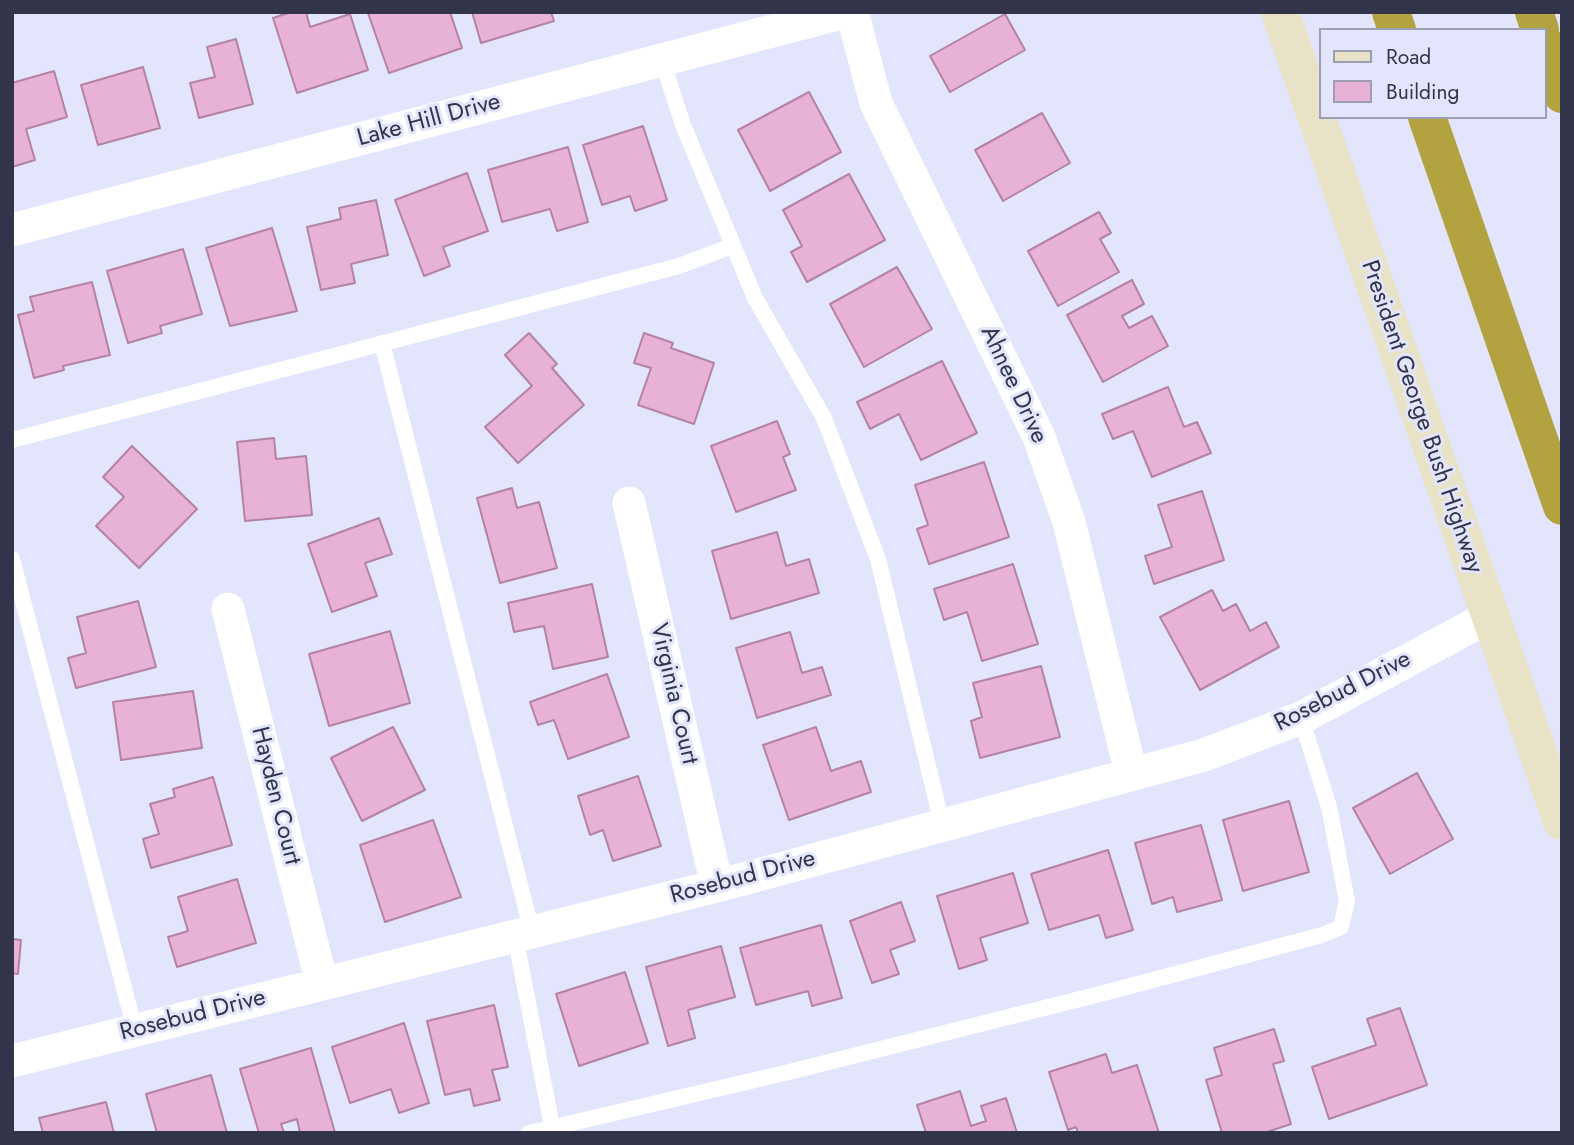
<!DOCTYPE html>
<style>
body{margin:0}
#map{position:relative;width:1574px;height:1145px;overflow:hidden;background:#e2e5fb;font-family:Jost,sans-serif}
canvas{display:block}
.frame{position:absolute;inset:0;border:14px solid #323449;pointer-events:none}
.legend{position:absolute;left:1319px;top:28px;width:228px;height:91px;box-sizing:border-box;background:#e2e5fb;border:2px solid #9c9eb4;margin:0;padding:9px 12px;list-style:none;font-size:21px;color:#323449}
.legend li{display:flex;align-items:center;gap:14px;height:35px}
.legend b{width:35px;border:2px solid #9c9eb4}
</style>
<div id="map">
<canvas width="1574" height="1145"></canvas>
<div class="frame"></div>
<ul class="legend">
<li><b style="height:9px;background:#e8e3c6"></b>Road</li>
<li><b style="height:19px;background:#e7b2d5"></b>Building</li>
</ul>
</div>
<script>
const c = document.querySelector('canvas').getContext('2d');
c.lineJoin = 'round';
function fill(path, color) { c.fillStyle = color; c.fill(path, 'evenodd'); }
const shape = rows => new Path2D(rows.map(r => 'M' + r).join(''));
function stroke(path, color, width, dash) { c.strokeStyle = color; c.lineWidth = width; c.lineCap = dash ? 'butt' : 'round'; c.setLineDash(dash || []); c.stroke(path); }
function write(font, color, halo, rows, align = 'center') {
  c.font = font + ' Jost,sans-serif'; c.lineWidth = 6; c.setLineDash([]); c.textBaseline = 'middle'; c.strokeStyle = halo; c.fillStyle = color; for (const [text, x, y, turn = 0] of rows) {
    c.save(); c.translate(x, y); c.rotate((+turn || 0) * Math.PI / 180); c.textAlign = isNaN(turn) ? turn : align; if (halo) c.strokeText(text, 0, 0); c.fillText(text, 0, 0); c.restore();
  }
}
const building = shape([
 [291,12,306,12,310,27,350,14,368,70,297,93,273,18,291,12],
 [450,12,462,48,389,73,368,13,450,12],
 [472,12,551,12,554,21,481,43,472,12],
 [1005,14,1025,50,950,92,930,56,1005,14],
 [236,39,253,104,199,118,190,83,215,77,207,47,236,39],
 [143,67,160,128,98,145,81,85,143,67],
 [54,71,67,117,26,129,35,160,12,167,12,83,54,71],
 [809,92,841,152,770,191,738,130,809,92],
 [1042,113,1070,163,1003,201,975,150,1042,113],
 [643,126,667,200,635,211,630,196,602,205,583,145,643,126],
 [568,147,588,222,557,231,550,209,502,222,488,170,568,147],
 [467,173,488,231,443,247,450,266,424,276,395,200,467,173],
 [849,174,885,240,807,282,791,252,802,246,783,210,849,174],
 [376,200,388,255,351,264,355,283,321,290,307,227,341,219,339,208,376,200],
 [1099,212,1111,233,1100,239,1119,272,1058,306,1028,251,1099,212],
 [272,228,297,311,230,326,206,248,272,228],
 [183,249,202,314,160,326,162,333,128,343,107,271,183,249],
 [897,267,932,329,864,367,830,304,897,267],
 [1132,280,1144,304,1122,316,1129,328,1152,316,1168,346,1103,382,1067,315,1132,280],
 [92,282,110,355,63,366,64,370,34,378,18,315,34,311,30,297,92,282],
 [529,333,557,364,552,368,584,405,518,463,485,427,532,386,505,355,529,333],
 [644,333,673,343,671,348,714,363,694,424,638,405,651,368,634,363,644,333],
 [942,361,977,433,921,460,899,414,870,429,857,402,942,361],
 [1168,387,1184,427,1197,422,1211,453,1152,477,1133,431,1113,439,1102,414,1168,387],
 [777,421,790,454,783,457,796,490,736,512,711,446,777,421],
 [274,438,276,459,306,456,312,515,245,521,237,442,274,438],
 [132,446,197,509,139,568,96,526,124,497,103,477,132,446],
 [984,462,1009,537,929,564,917,529,928,525,915,485,984,462],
 [512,488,517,508,539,502,557,568,500,583,477,498,512,488],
 [1202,491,1224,560,1154,584,1145,556,1172,547,1158,505,1202,491],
 [379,518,392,554,365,563,377,596,332,612,308,544,379,518],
 [777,532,786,566,809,559,819,593,731,619,712,551,777,532],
 [1013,564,1038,644,982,661,967,612,944,620,934,589,1013,564],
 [592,584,608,657,553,669,544,626,514,632,508,603,592,584],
 [1212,590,1223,611,1236,604,1250,631,1266,622,1279,647,1200,690,1160,617,1212,590],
 [138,601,156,667,76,688,68,658,86,653,77,617,138,601],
 [390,631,410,703,329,726,309,654,390,631],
 [790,632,802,673,822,667,831,695,757,718,736,648,790,632],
 [1041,666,1060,737,980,758,971,721,982,717,973,683,1041,666],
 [607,674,629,737,568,759,554,720,538,725,530,702,607,674],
 [193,691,202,748,121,760,113,702,193,691],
 [393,727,425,790,362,821,331,758,393,727],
 [816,727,831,771,861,761,871,792,789,820,763,745,816,727],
 [1417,773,1453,839,1390,874,1353,808,1417,773],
 [638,776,661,846,613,861,603,830,590,835,578,796,638,776],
 [213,777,232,845,151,868,143,839,159,834,150,804,175,797,173,789,213,777],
 [1289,801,1309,872,1243,891,1223,820,1289,801],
 [433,820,461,897,385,922,360,845,433,820],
 [1201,825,1222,900,1177,912,1173,897,1152,904,1135,843,1201,825],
 [1108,850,1133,930,1106,938,1099,915,1049,930,1031,874,1108,850],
 [1013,873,1028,923,980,938,987,960,959,969,937,896,1013,873],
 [237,879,256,943,177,967,168,937,188,931,178,897,237,879],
 [901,902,915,941,890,950,899,974,872,983,850,921,901,902],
 [821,925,842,998,812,1006,808,991,756,1005,740,948,821,925],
 [12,939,21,940,18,974,12,973,12,939],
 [721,946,735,997,688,1010,695,1038,668,1046,646,967,721,946],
 [625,972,648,1043,579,1066,556,994,625,972],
 [494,1005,508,1067,492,1070,500,1100,474,1106,470,1089,445,1095,427,1021,494,1005],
 [1400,1008,1427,1085,1329,1119,1312,1067,1376,1045,1367,1019,1400,1008],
 [404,1023,429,1103,399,1113,391,1089,350,1103,332,1047,404,1023],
 [1274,1029,1284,1061,1273,1064,1291,1124,1264,1133,1222,1133,1206,1080,1222,1075,1214,1048,1274,1029],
 [311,1048,335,1133,300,1133,297,1119,281,1124,284,1133,259,1133,240,1069,311,1048],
 [1106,1054,1112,1073,1137,1065,1159,1133,1078,1133,1076,1127,1068,1130,1049,1072,1106,1054],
 [211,1075,227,1133,157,1133,146,1094,211,1075],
 [960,1091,971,1126,986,1121,981,1106,1006,1098,1017,1133,926,1133,917,1105,960,1091],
 [106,1102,114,1133,43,1133,39,1118,106,1102]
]);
fill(building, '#e7b2d5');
stroke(building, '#b482a3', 2);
stroke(shape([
 [662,60,683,125,755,298,824,418,878,559,942,824],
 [382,343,532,932],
 [12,440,679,266,732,246],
 [12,559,135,1030],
 [515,936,552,1126],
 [529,1133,789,1072,1104,993,1322,935,1341,927,1347,901,1329,807,1301,718]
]), '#fff', 16);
stroke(shape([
 [852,12,876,103,1039,437,1069,522,1131,773],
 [12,230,845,12],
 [629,503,717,886],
 [228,609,322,984],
 [12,1061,717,886,1204,755,1301,718,1490,616]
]), '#fff', 33);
stroke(shape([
 [1280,12,1562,821]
]), '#e8e3c6', 38);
stroke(shape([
 [1391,12,1397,30],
 [1534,12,1540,30],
 [1544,43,1562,94],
 [1427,117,1562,506]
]), '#b2a240', 38);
write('24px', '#323449', '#e2e5fb', [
 ["Lake Hill Drive",429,121,-15],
 ["Ahnee Drive",1013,385,65],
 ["President George Bush Highway",1421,417,71],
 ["Rosebud Drive",1343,692,-27],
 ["Virginia Court",673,694,77],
 ["Hayden Court",275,796,76],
 ["Rosebud Drive",743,878,-15],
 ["Rosebud Drive",193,1016,-14]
]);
</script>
